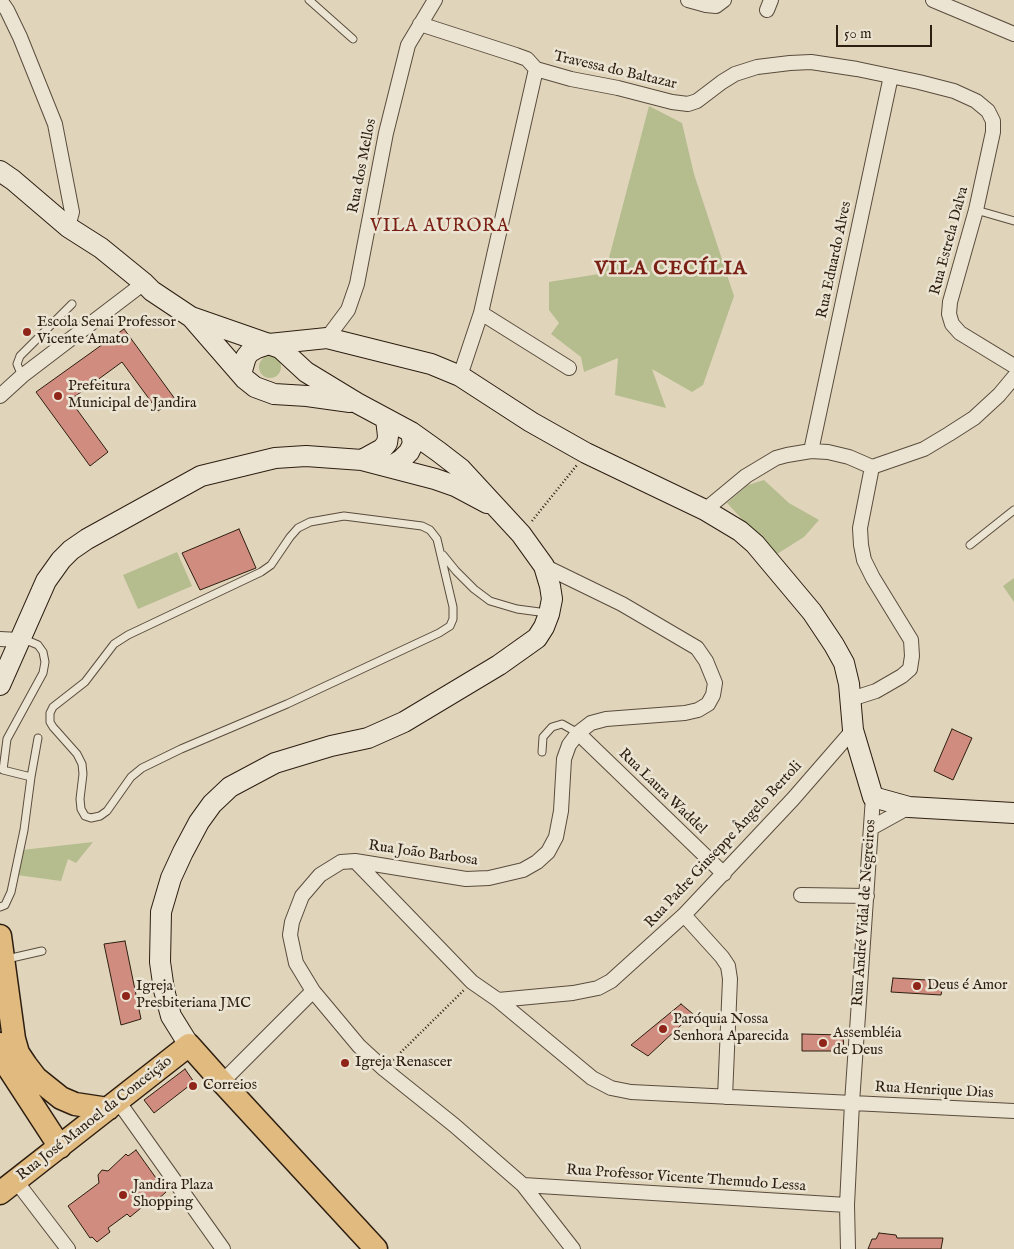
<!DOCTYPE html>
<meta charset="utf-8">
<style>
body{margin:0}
#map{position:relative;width:1014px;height:1249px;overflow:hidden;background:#e0d5bb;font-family:"IM FELL English",serif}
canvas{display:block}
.scale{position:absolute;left:836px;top:25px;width:96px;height:22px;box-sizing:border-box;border:2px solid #2d1e11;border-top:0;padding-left:6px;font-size:15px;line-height:18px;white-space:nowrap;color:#2d1e11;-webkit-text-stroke:4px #ebe4d3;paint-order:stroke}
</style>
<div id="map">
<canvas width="1014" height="1249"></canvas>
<div class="scale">50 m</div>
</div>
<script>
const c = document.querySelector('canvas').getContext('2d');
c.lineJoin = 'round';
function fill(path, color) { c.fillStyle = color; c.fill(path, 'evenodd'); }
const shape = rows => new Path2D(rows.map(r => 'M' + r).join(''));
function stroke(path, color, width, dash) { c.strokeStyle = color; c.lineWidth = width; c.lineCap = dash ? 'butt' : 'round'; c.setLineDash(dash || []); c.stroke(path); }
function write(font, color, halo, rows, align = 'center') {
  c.font = font + ' "IM FELL English",serif'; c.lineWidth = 5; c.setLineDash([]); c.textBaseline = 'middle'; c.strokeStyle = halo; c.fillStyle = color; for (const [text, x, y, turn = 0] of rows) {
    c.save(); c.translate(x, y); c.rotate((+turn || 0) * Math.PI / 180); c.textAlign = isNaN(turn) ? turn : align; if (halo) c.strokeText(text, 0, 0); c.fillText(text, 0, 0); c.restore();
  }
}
fill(shape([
 [649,106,682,123,694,174,734,296,703,385,692,392,652,369,666,408,615,395,618,358,584,372,581,357,551,334,559,323,549,310,549,282,605,273],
 '259 367a11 11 0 1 1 22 0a11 11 0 1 1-22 0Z',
 [764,480,789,503,819,520,804,537,777,554,753,531,727,503,748,485],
 [177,552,192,586,138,609,123,575],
 [1014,578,1014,602,1003,586],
 [93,842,76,863,68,859,61,881,17,875,22,850]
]), '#b5bc8e');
const building = shape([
 [124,329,175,399,158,411,122,362,70,400,108,452,90,466,36,392,124,329],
 [239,529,256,568,200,590,182,553,239,529],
 [952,729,972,738,953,780,934,771,952,729],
 [125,941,141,1019,121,1025,104,944,125,941],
 [893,978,944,981,941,995,891,992,893,978],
 [681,1004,693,1014,648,1056,631,1045,681,1004],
 [802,1034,843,1035,844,1051,802,1051,802,1034],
 [185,1069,194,1082,154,1113,144,1100,185,1069],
 [136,1150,166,1192,155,1202,152,1199,130,1217,127,1214,108,1228,110,1232,97,1242,92,1237,90,1238,68,1206,99,1183,98,1175,102,1170,108,1171,126,1154,128,1156,136,1150],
 [879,1233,896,1235,897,1238,943,1238,941,1249,868,1249,872,1239,876,1239,879,1233]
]);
fill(building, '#d08d7f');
stroke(building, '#2d1e11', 1);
const lane = shape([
 [309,0,353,39],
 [976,210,1014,221],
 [22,376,17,364,20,356,72,304],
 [344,516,422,526,430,530,437,539,453,607,453,619,450,626,439,633,287,704,181,749,142,768,131,777,107,811,100,816,91,818,85,816,81,809,80,799,83,774,82,764,77,754,53,727,50,722,50,713,53,707,85,682,114,644,128,635,261,572,271,565,290,537,298,528,310,522,344,516],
 [970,545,1014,510],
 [443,555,456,571,474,589,490,601,517,609,547,613],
 [22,640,31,642,38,645,43,652,45,662,43,673,7,739,3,770,31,777],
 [542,752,543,737,552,727,562,724,578,733],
 [0,907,5,905,11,892,24,830,31,777,38,738],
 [7,959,42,951]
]);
const street = shape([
 [0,0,7,10,20,37,55,124,72,212,68,227],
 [688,0,706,5,716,6,724,0],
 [933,0,1014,34],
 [767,10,771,0],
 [420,24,516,55,527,59,536,69,571,79,618,88,672,102,688,104,697,101,722,82,735,74,757,67,790,63,811,62,857,69,919,82,954,91,976,101,988,111,993,121,993,132,976,210,950,302,949,314,952,324,960,333,1014,366],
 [481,313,569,368],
 [327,338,348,310,357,284,386,133,408,45,435,0],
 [460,376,481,313,536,69],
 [0,396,22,376,144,283],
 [811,451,891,76],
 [872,467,924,449,949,434,974,418,999,395,1014,377],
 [705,510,746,476,776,458,787,455,811,451,828,452,849,457,872,467],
 [544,566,622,604,697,648,706,661,715,683,713,695,708,704,698,710,685,713,606,719,591,723,578,733,569,745,564,759,561,811,556,837,548,852,537,862,523,870,489,878,466,879,355,861,341,862,320,875,302,896,292,922,290,935,296,963,313,991,359,1046,384,1069,454,1125,523,1185,573,1249],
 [0,639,19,640],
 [851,699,876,691,902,676,910,669,912,656,911,640,873,578,864,560,861,545,860,528,872,467],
 [578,733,724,874],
 [871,828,909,807],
 [355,861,472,982,498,1000,592,1078,611,1088,631,1092,1014,1111],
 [801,895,867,896],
 [684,915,722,957,728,966,730,979,725,1097],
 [498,1000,573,993,598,988,611,981,684,915,793,799,853,730],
 [222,1082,313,991],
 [118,1101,223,1249],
 [16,1181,68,1249],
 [523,1185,847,1205],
 [848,1249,847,1205,852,1103,873,797]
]);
const secondary = shape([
 [0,171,13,180,68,227,101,248,144,283,152,291,191,317,280,348,306,372,357,403,411,432,439,452,461,469,521,534,544,566,550,586,552,599,549,614,544,627,537,638,499,665,404,722,368,738,331,746,275,763,230,787,212,804,199,822,183,852,171,878,161,912,160,962,164,990,171,1016,189,1045],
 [192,318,245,379,255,387,274,394,307,396,350,402],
 [241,374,246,357,250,352,257,348,269,344,327,338,431,364,460,376,531,422,586,453,705,510,740,531,755,544,812,612,834,645,844,663,849,684,853,730,873,797,909,807,1014,813],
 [362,460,382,449,387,443,388,436,386,419],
 [390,467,401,460,409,452,413,444,411,432],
 [0,685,46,581,61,560,71,550,87,539,201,476,275,458,306,456,362,460,435,479,455,486,487,503]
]);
const primary = shape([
 [0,936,14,1039,18,1053,26,1065,36,1078,61,1098,75,1104,108,1109],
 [0,1044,8,1067,60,1147],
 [0,1193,189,1045,222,1082,376,1249]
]);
stroke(lane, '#5a4c3c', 9);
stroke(street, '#5a4c3c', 16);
stroke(secondary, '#2d1e11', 22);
stroke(primary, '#2d1e11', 25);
stroke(shape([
 [532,521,577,465],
 [393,1060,464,990]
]), '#2d1e11', 2.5, [1, 2.5]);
stroke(lane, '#ebe4d3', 7);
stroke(street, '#ebe4d3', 14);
stroke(secondary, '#ebe4d3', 20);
stroke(primary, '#e0ba7e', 22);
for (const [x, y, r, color] of [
 [27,332,5,"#8f2418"],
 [58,396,5,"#8f2418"],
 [917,986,5,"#8f2418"],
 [126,996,5,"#8f2418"],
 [663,1029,5,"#8f2418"],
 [823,1043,5,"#8f2418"],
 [345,1063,5,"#8f2418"],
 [193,1086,5,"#8f2418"],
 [123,1195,5,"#8f2418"]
]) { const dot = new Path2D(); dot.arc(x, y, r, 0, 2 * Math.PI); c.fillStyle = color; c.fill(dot); stroke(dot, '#ebe4d3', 2); }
write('15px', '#2d1e11', '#ebe4d3', [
 ["Travessa do Baltazar",615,71,13],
 ["Rua dos Mellos",363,166,-79],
 ["Rua Estrela Dalva",950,241,-75],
 ["Rua Eduardo Alves",835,260,-78],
 ["Rua Laura Waddel",662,792,44],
 ["Rua Padre Giuseppe Ângelo Bertoli",724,845,-47],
 ["Rua João Barbosa",423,854,8],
 ["Rua André Vidal de Negreiros",865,913,-86],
 ["Rua Henrique Dias",934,1091,3],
 ["Rua José Manoel da Conceição",95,1119,-38],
 ["Rua Professor Vicente Themudo Lessa",686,1179,4]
]);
write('15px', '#2d1e11', '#ebe4d3', [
 ["Escola Senai Professor",37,323],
 ["Vicente Amato",37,340],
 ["Prefeitura",68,387],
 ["Municipal de Jandira",68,404],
 ["Deus é Amor",927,986],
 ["Igreja",136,987],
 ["Presbiteriana JMC",136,1004],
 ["Paróquia Nossa",673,1020],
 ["Senhora Aparecida",673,1037],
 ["Assembléia",833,1034],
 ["de Deus",833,1051],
 ["Igreja Renascer",355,1063],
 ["Correios",203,1086],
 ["Jandira Plaza",133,1186],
 ["Shopping",133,1203]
], 'left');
c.letterSpacing = '1px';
write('18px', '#7a1f14', '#ebe4d3', [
 ["VILA AURORA",440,227]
]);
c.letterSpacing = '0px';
c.letterSpacing = '1px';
write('bold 20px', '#7a1f14', '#ebe4d3', [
 ["VILA CECÍLIA",671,270]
]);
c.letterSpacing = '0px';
</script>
